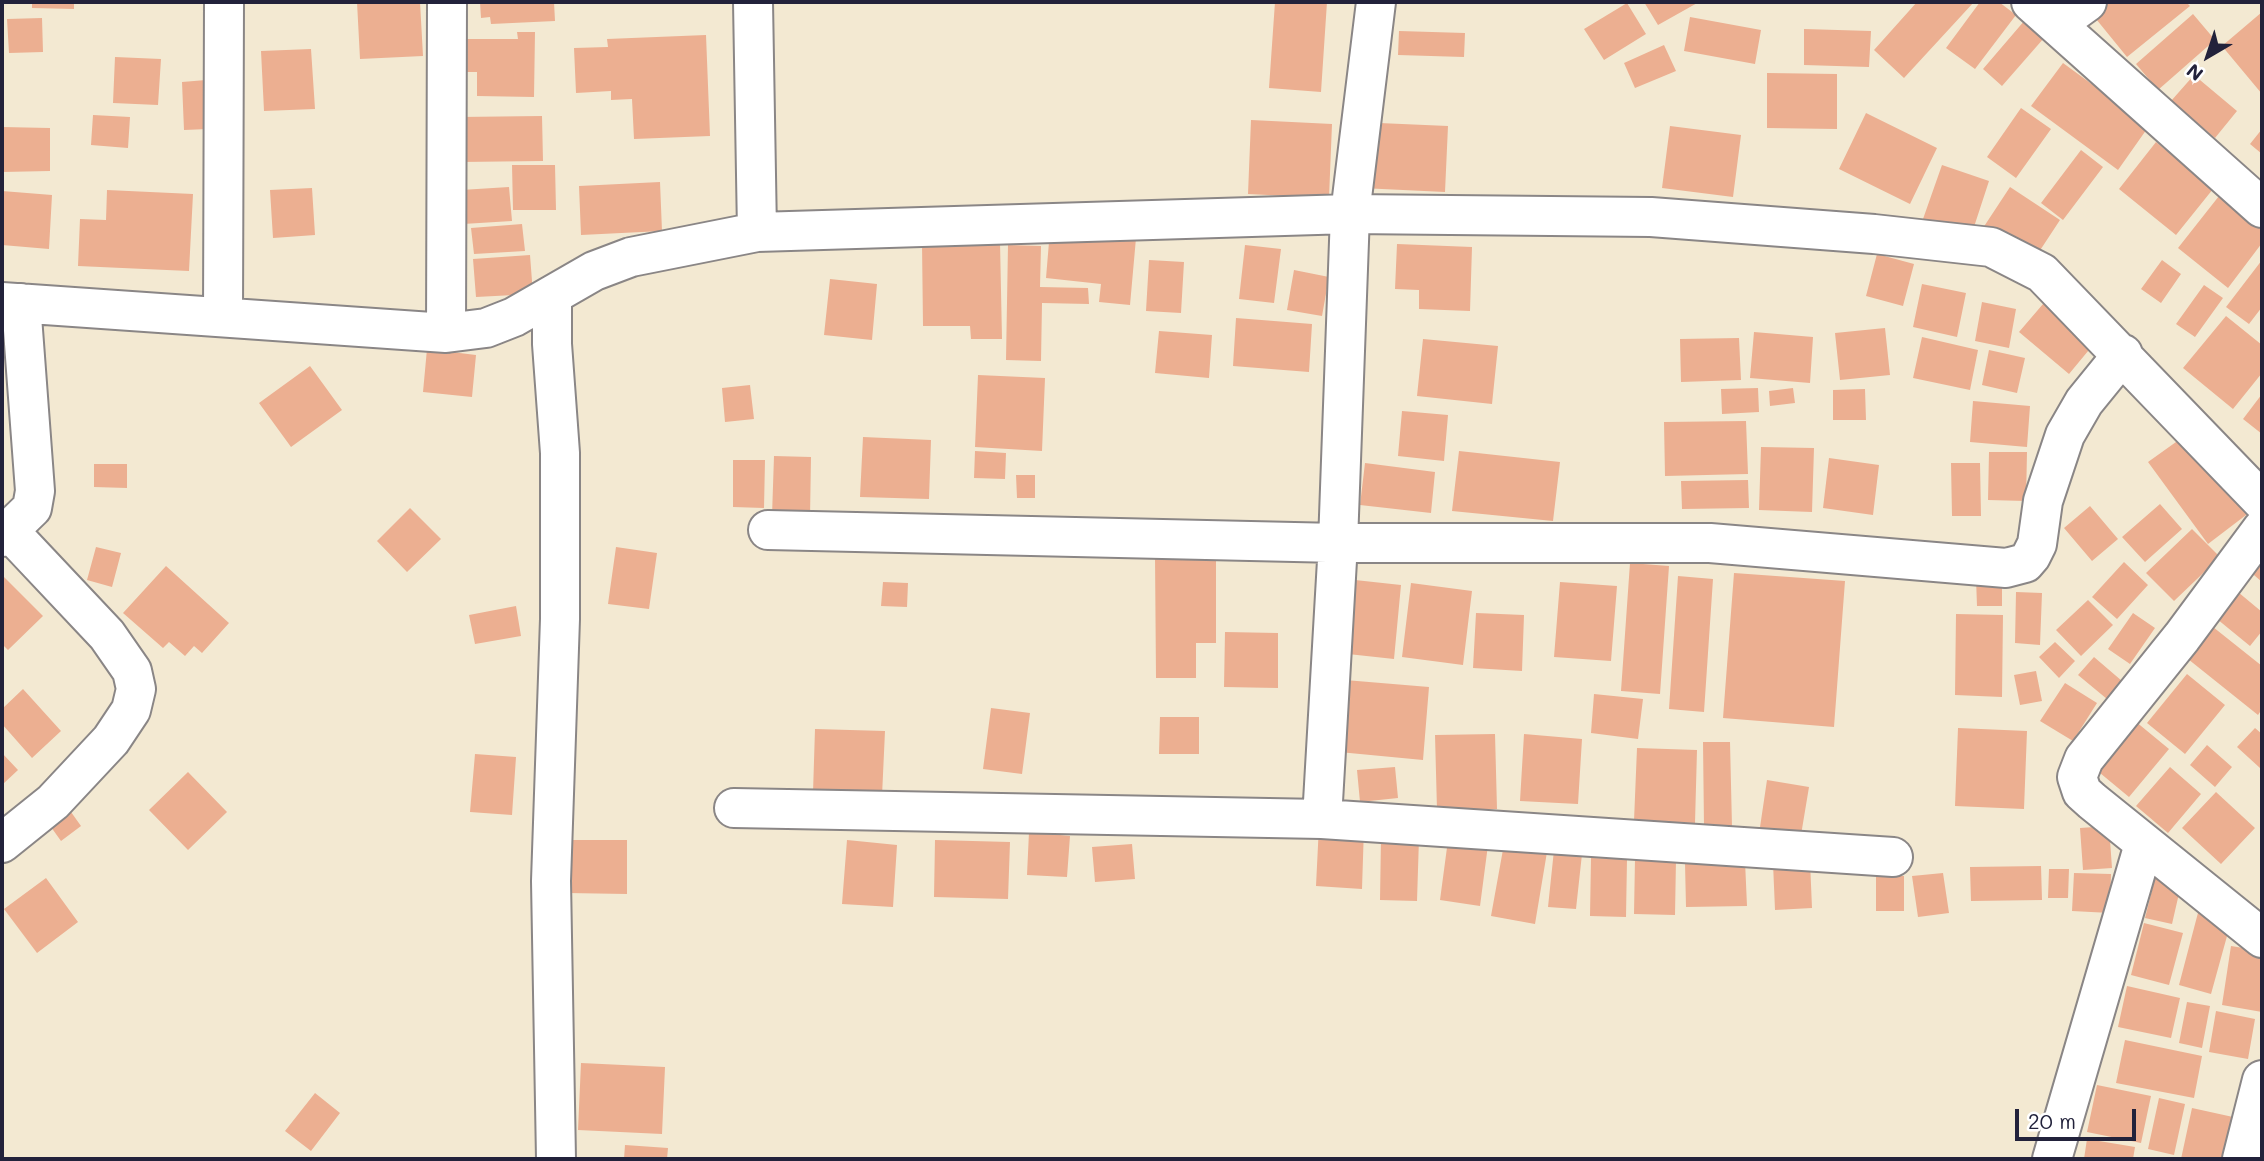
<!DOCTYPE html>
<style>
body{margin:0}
#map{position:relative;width:2264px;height:1161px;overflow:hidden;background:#f3e9d2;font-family:Mali,sans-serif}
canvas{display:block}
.frame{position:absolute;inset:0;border:4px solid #22223b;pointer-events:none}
.north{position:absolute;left:2173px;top:21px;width:70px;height:70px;-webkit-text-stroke:5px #fff;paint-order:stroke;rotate:219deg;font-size:19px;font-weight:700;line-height:28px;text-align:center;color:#22223b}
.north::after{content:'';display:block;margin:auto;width:24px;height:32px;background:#22223b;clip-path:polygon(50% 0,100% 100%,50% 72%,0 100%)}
.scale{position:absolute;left:2015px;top:1109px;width:121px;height:32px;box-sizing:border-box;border:4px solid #22223b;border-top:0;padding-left:9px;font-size:21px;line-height:24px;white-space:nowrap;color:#22223b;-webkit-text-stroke:5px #fff;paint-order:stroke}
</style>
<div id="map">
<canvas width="2264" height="1161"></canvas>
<div class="frame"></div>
<div class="north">N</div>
<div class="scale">20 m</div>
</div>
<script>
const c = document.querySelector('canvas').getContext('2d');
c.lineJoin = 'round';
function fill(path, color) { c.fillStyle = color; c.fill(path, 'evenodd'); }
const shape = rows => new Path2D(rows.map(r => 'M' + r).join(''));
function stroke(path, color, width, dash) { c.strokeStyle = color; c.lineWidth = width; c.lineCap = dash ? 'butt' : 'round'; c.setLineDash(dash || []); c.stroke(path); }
fill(shape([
 [32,2,74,2,74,9,32,8],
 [357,2,420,2,423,56,360,59],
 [480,2,554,2,555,21,491,24,490,17,481,18],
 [1275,2,1327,2,1321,92,1269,88],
 [1644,2,1699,2,1658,25],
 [1917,2,1974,2,1904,78,1874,50],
 [1980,2,1999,2,2016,15,1975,69,1946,48],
 [2107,2,2186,2,2190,6,2127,57,2092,14],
 [1627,3,1646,34,1604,60,1584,29],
 [2262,12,2262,94,2222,46],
 [2031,13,2051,30,2002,86,1983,69],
 [2193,14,2215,40,2158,90,2136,64],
 [1690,17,1761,30,1755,64,1684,51],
 [42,18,43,52,9,53,7,19],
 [1804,29,1871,31,1869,67,1804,65],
 [1399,31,1465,33,1464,57,1398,55],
 [517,32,535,32,534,97,477,96,477,72,464,72,465,39,518,39],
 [706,35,710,136,634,139,632,99,611,100,611,91,576,93,574,48,608,47,607,39],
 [1664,45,1676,71,1635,88,1624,63],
 [311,49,315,109,264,111,261,51],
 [115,57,161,59,158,105,113,103],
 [2063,63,2149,126,2118,170,2031,106],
 [1767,73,1837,74,1837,129,1767,128],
 [2194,75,2237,111,2215,138,2171,101],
 [206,80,208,129,184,130,182,82],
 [2021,108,2051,129,2016,178,1987,157],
 [1866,113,1937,148,1910,204,1839,169],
 [93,115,130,117,128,148,91,145],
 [542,116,543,161,460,162,459,117],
 [1251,120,1332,124,1329,198,1248,194],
 [1379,123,1448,126,1445,192,1361,188,1363,146,1378,147],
 [1670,126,1741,135,1733,197,1662,188],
 [2,127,50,128,50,171,2,172],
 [2262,129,2262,154,2250,144],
 [2156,142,2213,189,2176,235,2119,189],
 [2081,150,2103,167,2063,220,2041,203],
 [512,165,555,165,556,210,513,210],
 [1942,165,1989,181,1971,236,1923,219],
 [660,182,662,231,581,235,579,186],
 [509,187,512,221,463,224,461,190],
 [2010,187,2060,220,2033,261,1983,228],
 [312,188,315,235,273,238,270,190],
 [107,190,193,194,189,271,78,266,80,219,106,220],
 [2,191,52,195,49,249,2,245],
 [2219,196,2262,230,2262,243,2228,288,2178,248],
 [522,224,525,251,474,254,471,228],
 [1050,230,1136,238,1130,305,1099,302,1101,284,1046,278],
 [1000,242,1002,339,971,339,970,326,923,326,922,243],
 [1397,244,1472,247,1470,311,1419,309,1419,290,1395,289],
 [1008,245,1041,246,1040,287,1088,288,1089,304,1042,303,1041,361,1006,360],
 [1245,245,1281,249,1274,303,1239,299],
 [1877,254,1914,264,1903,306,1866,296],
 [530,255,533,294,476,297,473,259],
 [1149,260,1184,262,1181,313,1146,311],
 [2162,260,2181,274,2161,303,2141,289],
 [2262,260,2262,307,2249,324,2226,307],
 [1294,270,1329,277,1322,316,1287,310],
 [830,279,877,284,872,340,824,335],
 [1922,284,1966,293,1957,337,1913,327],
 [2204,285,2223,298,2195,337,2176,324],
 [2049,297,2098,339,2069,374,2019,332],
 [1982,302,2016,309,2009,348,1975,341],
 [2226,316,2262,345,2262,373,2233,409,2183,368],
 [1236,318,1312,324,1309,372,1233,366],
 [1885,328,1890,375,1840,380,1835,333],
 [1159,331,1212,335,1209,378,1155,373],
 [1754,332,1813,337,1810,383,1750,378],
 [1922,337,1978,350,1970,390,1913,378],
 [1739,338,1741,380,1681,382,1680,339],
 [1423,339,1498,346,1492,404,1417,396],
 [427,349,476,355,472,397,423,392],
 [1989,350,2025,358,2017,393,1982,385],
 [310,366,342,410,291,447,259,403],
 [978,375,1045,378,1042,451,975,447],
 [750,385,754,419,725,422,722,388],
 [1758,388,1759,412,1722,414,1721,389],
 [1793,388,1795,403,1770,406,1769,391],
 [1865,389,1866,420,1833,420,1833,390],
 [2262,394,2262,434,2243,419],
 [1973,401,2030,406,2027,447,1970,442],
 [1402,411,1448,415,1444,461,1398,456],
 [1746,421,1748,474,1665,476,1664,422],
 [2190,432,2250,512,2208,544,2148,462],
 [863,437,931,440,929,499,860,497],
 [1761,447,1814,448,1812,512,1759,510],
 [975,451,1006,453,1005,479,974,478],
 [1459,451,1560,462,1553,521,1452,511],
 [1989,452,2027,452,2026,501,1988,500],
 [774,456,811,457,810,517,772,516],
 [1829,458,1879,465,1873,515,1823,508],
 [733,460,765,460,764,508,733,507],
 [1365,463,1435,472,1431,513,1360,505],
 [1951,463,1980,463,1981,516,1952,516],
 [94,464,127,464,127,488,94,487],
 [1016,475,1035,475,1035,498,1017,498],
 [1748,480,1749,508,1682,509,1681,481],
 [2160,504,2182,529,2145,562,2122,537],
 [2090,506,2118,539,2092,561,2064,528],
 [410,508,441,539,407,572,377,541],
 [2192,529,2220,557,2174,601,2146,573],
 [96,547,121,553,112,587,87,580],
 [616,547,657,553,649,609,608,604],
 [2262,550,2262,582,2247,569],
 [1155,556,1216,556,1216,643,1196,643,1196,678,1156,678],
 [2124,562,2148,585,2117,619,2092,597],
 [1630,563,1669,566,1660,694,1621,691],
 [166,566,229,623,202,653,194,646,185,656,169,642,163,648,123,613],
 [1734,573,1845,581,1834,727,1723,718],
 [2,575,43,616,8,650,2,644],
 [1678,576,1713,579,1704,712,1669,709],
 [1976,578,2002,578,2002,606,1977,606],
 [1355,580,1401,585,1394,659,1348,654],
 [883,582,908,583,907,607,881,606],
 [1560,582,1617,586,1611,661,1554,657],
 [1411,583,1472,591,1463,665,1402,657],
 [2016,592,2042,593,2040,645,2015,643],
 [2238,592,2262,612,2262,631,2250,646,2217,619],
 [2088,600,2113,625,2081,656,2056,630],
 [516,606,521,636,475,644,469,615],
 [1476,613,1524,615,1522,671,1473,668],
 [2133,613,2155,628,2130,664,2108,649],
 [1956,614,2003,615,2002,697,1955,695],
 [2208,623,2262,666,2262,709,2258,715,2183,655],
 [1225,632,1278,633,1278,688,1224,687],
 [2055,642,2075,661,2059,678,2039,657],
 [2094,657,2122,681,2107,699,2078,675],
 [2036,671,2042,701,2020,705,2014,675],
 [2187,674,2225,705,2185,754,2147,723],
 [1345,680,1429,687,1423,760,1339,752],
 [2065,683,2097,703,2073,741,2040,721],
 [23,689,61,731,32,758,2,724,2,709],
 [1594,694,1643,699,1638,739,1591,733],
 [991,708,1030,713,1022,774,983,769],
 [1160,717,1199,717,1199,754,1159,754],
 [2135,721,2169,749,2129,797,2094,768],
 [1958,728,2027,731,2024,809,1955,806],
 [2255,728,2262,734,2260,768,2237,747],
 [815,729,885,731,882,796,813,793],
 [1495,734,1497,809,1437,810,1435,735],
 [1524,734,1582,739,1578,804,1520,801],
 [1703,742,1730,742,1732,827,1704,827],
 [2207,745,2232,767,2215,787,2190,765],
 [1637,748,1697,750,1695,823,1634,821],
 [2,753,18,770,2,785],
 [475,754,516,757,512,815,470,812],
 [1395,767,1398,798,1360,802,1357,770],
 [2170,767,2201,794,2168,833,2136,806],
 [188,772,227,812,188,850,149,810],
 [1767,780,1809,787,1800,841,1759,834],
 [2216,792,2255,828,2221,864,2182,828],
 [66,805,81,826,61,841,46,820],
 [1319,825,1364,827,1362,889,1316,886],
 [2109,826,2112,868,2083,870,2080,828],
 [1029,832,1070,836,1067,877,1027,875],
 [1381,838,1419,838,1417,901,1380,900],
 [567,840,627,840,627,894,567,893],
 [847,840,897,845,893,907,842,904],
 [935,840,1010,842,1008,899,934,897],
 [1448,840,1488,845,1480,906,1440,900],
 [1132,844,1135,879,1095,882,1092,847],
 [1504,844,1547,852,1535,924,1491,916],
 [1554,850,1582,854,1576,909,1548,907],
 [1591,858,1627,859,1626,917,1590,916],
 [1635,859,1676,859,1675,915,1634,914],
 [1745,861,1747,906,1686,907,1685,863],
 [1810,861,1812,908,1775,910,1773,863],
 [2041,866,2042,900,1971,901,1970,867],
 [2049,869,2069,869,2068,898,2048,898],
 [2157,870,2183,876,2172,924,2145,918],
 [1943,873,1949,913,1918,917,1912,876],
 [2074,873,2111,874,2110,913,2072,911],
 [1876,875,1904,876,1904,911,1876,911],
 [46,878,78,922,37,953,4,909],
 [2199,909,2232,918,2211,994,2179,985],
 [2144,923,2183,933,2169,985,2131,975],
 [2231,946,2262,951,2262,1012,2222,1005],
 [2127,986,2180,998,2171,1038,2118,1027],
 [2187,1002,2210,1006,2202,1048,2179,1043],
 [2216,1011,2255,1019,2248,1059,2209,1052],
 [2125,1040,2202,1056,2194,1098,2116,1083],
 [581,1063,665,1067,662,1134,578,1130],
 [2097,1085,2151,1096,2141,1143,2087,1132],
 [315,1093,340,1113,311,1151,285,1131],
 [2159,1098,2185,1104,2174,1155,2148,1149],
 [2192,1108,2233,1117,2224,1159,2181,1159],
 [2087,1139,2135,1147,2133,1159,2084,1159],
 [625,1145,668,1148,667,1159,624,1159]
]), '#ecaf91');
const minor = shape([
 [753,2,757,232],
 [2031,2,2262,208],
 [2058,23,2087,2],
 [552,296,552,344,560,453,560,619,551,881,556,1159],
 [2,302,446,333,486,328,514,317,594,271,631,257,757,232,1350,214,1651,217,1874,234,1991,247,2042,273,2262,501],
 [223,316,224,2],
 [446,333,447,2],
 [2262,529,2182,637,2084,759,2077,777,2082,792,2092,801,2262,938],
 [768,530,1338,543,1710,543,2006,568,2025,563,2031,556,2037,544,2043,501,2065,435,2084,402,2123,354],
 [2,537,32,508,35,491,21,303],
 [734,808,1322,819,1893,857],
 [1322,819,1338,543,1350,214,1376,2],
 [2,843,53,802,111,740,131,710,136,689,132,671,107,635,9,531],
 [2052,1159,2144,844],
 [2242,1159,2262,1080]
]);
stroke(minor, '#8a8686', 42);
stroke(minor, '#fff', 38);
</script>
